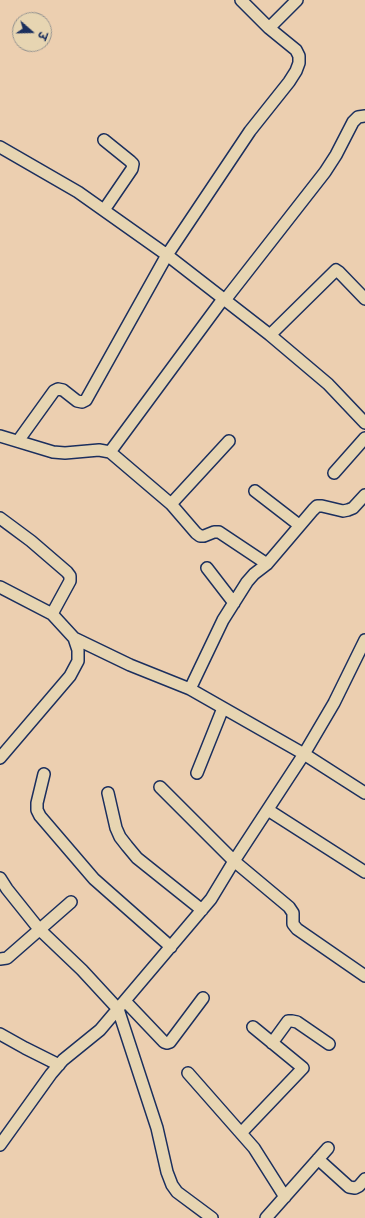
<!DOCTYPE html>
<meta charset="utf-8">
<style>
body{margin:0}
#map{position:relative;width:365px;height:1218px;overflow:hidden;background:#eccfb0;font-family:Mali,"Playpen Sans Deva",sans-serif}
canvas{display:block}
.north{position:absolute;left:12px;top:12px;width:40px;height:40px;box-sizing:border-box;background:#e7d5b2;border:1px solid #959390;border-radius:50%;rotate:110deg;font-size:11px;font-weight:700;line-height:16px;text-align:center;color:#1b2f5e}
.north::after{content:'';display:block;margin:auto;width:14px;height:18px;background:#1b2f5e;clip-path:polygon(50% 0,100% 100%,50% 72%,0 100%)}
</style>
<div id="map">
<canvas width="365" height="1218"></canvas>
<div class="north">उ</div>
</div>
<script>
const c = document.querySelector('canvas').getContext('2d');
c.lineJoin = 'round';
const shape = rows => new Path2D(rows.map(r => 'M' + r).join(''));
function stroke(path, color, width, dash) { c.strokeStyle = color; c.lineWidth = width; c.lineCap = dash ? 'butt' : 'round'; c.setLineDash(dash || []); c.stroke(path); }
const minor = shape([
 [269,28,297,0],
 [104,140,130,161,133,164,132,169,104,210],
 [0,147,78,192,167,255,270,335,328,384,365,423],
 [225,300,325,172,336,155,353,122,358,117,365,116],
 [270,335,336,270,339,272,365,299],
 [0,436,53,452,65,453,99,450,110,452,171,504,196,533,200,536,204,536,214,532,219,532,267,564],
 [18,441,54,391,58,389,63,390,77,401,82,402,86,400,167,255,250,131,289,82,296,71,299,63,299,56,296,50,269,28,241,0],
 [110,452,223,299],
 [334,473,365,438],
 [255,491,299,525],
 [171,504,229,441],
 [0,518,31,541,67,572,70,576,70,581,52,614],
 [207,568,234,603],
 [0,587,52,614,74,638,78,650,78,661,70,676,0,758],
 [74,638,130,665,190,689,304,754,365,793],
 [190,689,223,620,247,582,254,574,267,564,313,510,317,506,322,506,343,511,348,510,353,508,365,495],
 [197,773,223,708],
 [44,774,37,803,37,810,40,816,94,879,171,947],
 [160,787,234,861,289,907,293,913,293,924,297,929,365,976],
 [108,793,116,828,120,837,127,846,137,858,202,910],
 [268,810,365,872],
 [0,878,7,889,39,929,82,970,118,1009,157,1128,167,1172,172,1185,177,1192,212,1218],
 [0,959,7,958,71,902],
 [125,1001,164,1042,167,1043,170,1042,203,998],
 [0,1034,25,1048,59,1065],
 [272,1043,288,1021,292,1021,297,1022,329,1044],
 [188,1073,254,1148,285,1197],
 [241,1133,303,1068,253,1027],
 [0,1145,51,1074,63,1060,100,1030,211,899,234,861,304,754,334,703,365,640],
 [318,1159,349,1187,355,1188,359,1186,365,1179],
 [266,1218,328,1148]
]);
stroke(minor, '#1b2f5e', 14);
stroke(minor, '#e7d5b2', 11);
</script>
